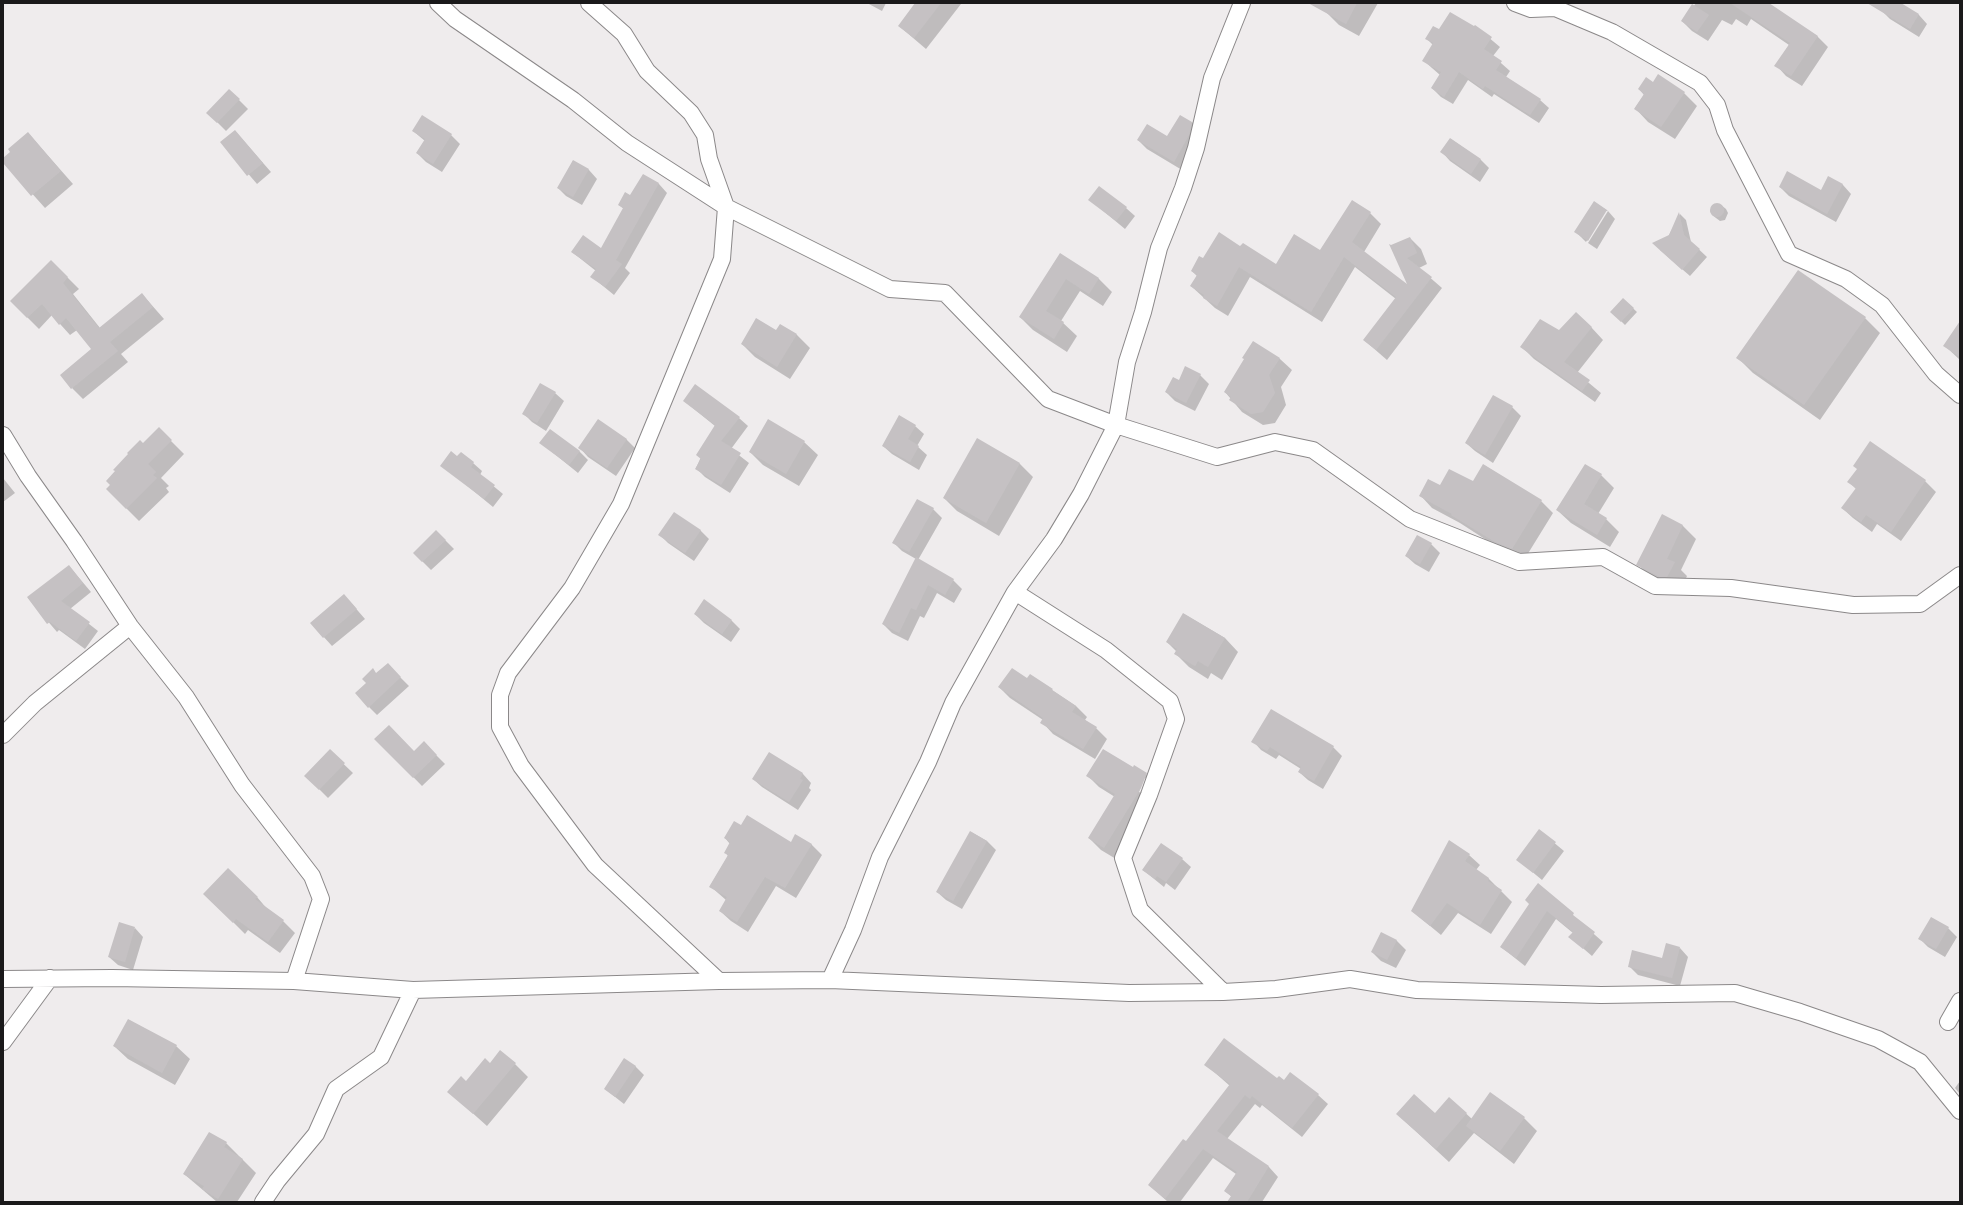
<!DOCTYPE html>
<style>
body{margin:0}
#map{position:relative;width:1963px;height:1205px;overflow:hidden;background:#efeced;font-family:Inter,sans-serif}
canvas{display:block}
.frame{position:absolute;inset:0;border:4px solid #1a191a;pointer-events:none}
</style>
<div id="map">
<canvas width="1963" height="1205"></canvas>
<div class="frame"></div>
</div>
<script>
const c = document.querySelector('canvas').getContext('2d');
c.lineJoin = 'round';
function fill(path, color) { c.fillStyle = color; c.fill(path, 'evenodd'); }
const shape = rows => new Path2D(rows.map(r => 'M' + r).join(''));
function stroke(path, color, width, dash) { c.strokeStyle = color; c.lineWidth = width; c.lineCap = dash ? 'butt' : 'round'; c.setLineDash(dash || []); c.stroke(path); }
fill(shape([
 [867,3,886,3,882,11],
 [916,3,961,4,926,49,899,26],
 [1331,3,1378,3,1359,36,1339,25,1326,12],
 [1696,3,1767,3,1817,36,1828,47,1802,86,1786,76,1776,65,1789,45,1751,19,1747,26,1736,19,1732,25,1722,20,1708,41,1692,31,1682,21],
 [1885,3,1899,3,1919,15,1927,24,1919,37,1890,19,1881,10],
 [1475,26,1500,47,1493,56,1510,71,1506,77,1540,100,1549,108,1539,123,1494,94,1492,97,1468,80,1453,104,1441,97,1432,88,1440,75,1424,61,1433,45,1426,38,1440,31,1474,28],
 [1653,83,1684,93,1697,106,1675,139,1648,122,1635,108,1644,95,1639,89],
 [229,90,248,109,226,131,208,113],
 [1192,122,1200,131,1182,170,1147,149,1138,140,1168,138],
 [235,131,271,172,257,184,221,142],
 [413,131,451,135,460,144,442,172,426,162,417,153,425,141],
 [28,133,73,184,45,208,3,161],
 [1451,139,1481,160,1489,168,1480,182,1450,161,1442,152],
 [573,161,589,170,597,179,582,205,566,196,558,188],
 [643,175,659,184,667,193,625,268,630,273,614,295,592,277,596,271,572,252,601,250,624,209,619,205,631,196],
 [1829,177,1843,185,1851,194,1836,222,1789,196,1780,187,1821,191],
 [1090,200,1126,208,1135,216,1125,229],
 [1352,202,1370,213,1381,224,1364,252,1409,288,1392,246,1410,238,1421,249,1427,264,1419,268,1442,288,1387,360,1364,340,1396,299,1355,267,1322,322,1250,277,1228,316,1215,308,1191,286,1197,276,1192,271,1203,259,1241,248,1277,265,1320,251],
 [1594,202,1608,211,1605,211,1586,242,1576,232],
 [1714,204,1721,205,1726,209,1728,213,1725,220,1720,221,1712,215,1710,211],
 [1608,211,1615,219,1597,249,1588,243],
 [1680,214,1686,220,1691,242,1707,257,1690,276,1660,250,1669,235],
 [1060,254,1099,279,1112,292,1103,306,1080,291,1061,321,1077,336,1067,352,1033,330,1020,317],
 [51,261,79,289,73,294,100,328,142,294,164,319,121,354,128,362,83,399,72,388,92,349,77,330,70,335,52,315,39,329,11,301],
 [1623,299,1637,312,1625,325,1612,312],
 [1865,318,1880,333,1820,420,1753,373,1738,358],
 [1960,323,1960,360,1945,346],
 [780,325,797,335,810,348,790,379,755,357,742,344,776,332],
 [1591,327,1603,340,1577,373,1601,393,1595,402,1534,359,1522,347,1560,332],
 [1253,342,1280,359,1292,370,1281,387,1286,405,1275,423,1263,425,1242,412,1225,392,1245,359],
 [1200,375,1209,384,1195,411,1175,401,1166,392,1179,381],
 [555,393,564,401,546,431,532,422,524,414],
 [1494,396,1512,407,1521,416,1493,463,1475,451,1466,443],
 [684,401,739,418,748,426,731,449,749,463,730,493,705,477,696,468,715,426],
 [915,426,924,434,917,446,927,455,919,470,892,454,883,446],
 [159,429,184,454,161,478,169,486,166,488,169,492,139,521,107,489,144,444],
 [626,439,635,448,616,476,588,457,580,448],
 [978,440,1020,464,1033,477,999,536,957,511,944,498],
 [804,442,818,455,799,486,763,465,750,452],
 [541,443,579,451,588,460,578,473],
 [457,458,473,463,482,471,480,475,503,494,493,507,442,465],
 [1484,465,1541,501,1553,513,1524,560,1508,554,1460,523,1432,508,1421,496,1473,482],
 [1601,475,1614,488,1598,514,1606,519,1619,532,1610,547,1571,523,1557,510],
 [3,478,15,493,3,502],
 [1925,481,1936,492,1901,541,1877,524,1872,532,1853,518,1842,508,1856,489,1849,482],
 [933,509,942,518,918,560,953,580,962,589,954,603,937,593,924,618,920,616,908,641,892,633,883,624,916,559,902,551,893,542],
 [1662,516,1683,526,1696,539,1681,570,1687,576,1681,590,1651,578,1638,564],
 [700,530,709,539,694,561,668,543,660,535],
 [436,531,454,549,431,570,414,553],
 [1431,544,1440,553,1429,572,1415,564,1406,556],
 [69,566,91,592,70,609,98,631,85,649,59,630,57,632,28,598],
 [704,601,732,621,740,629,731,642,704,623,695,614],
 [352,604,365,619,332,646,311,623],
 [1184,614,1225,638,1238,652,1222,680,1211,673,1208,679,1189,667,1176,654,1177,652,1167,642],
 [396,673,409,686,377,715,369,707,377,674],
 [1027,679,1052,690,1076,706,1087,717,1085,720,1096,728,1107,739,1095,759,1053,734,1042,722,1043,720,1010,698,999,687],
 [376,739,414,752,424,743,445,764,422,786],
 [1253,741,1333,747,1342,756,1323,789,1308,780,1299,772,1301,769,1279,755,1276,759,1261,750],
 [330,751,353,773,328,798,306,776],
 [769,753,803,774,811,783,809,788,811,790,798,810,762,787,753,779],
 [1133,769,1146,774,1158,786,1116,859,1101,850,1089,838,1115,797,1099,787,1088,776],
 [1144,778,1146,778,1141,793,1139,792],
 [741,826,791,844,811,844,822,855,796,898,776,886,748,932,731,921,720,911,726,900,710,886,728,856,725,852,730,844,725,838],
 [1540,831,1564,851,1542,880,1518,860],
 [971,832,987,841,996,850,962,909,946,900,937,892],
 [1469,855,1480,865,1476,870,1489,879,1512,902,1491,934,1458,913,1441,935,1412,911],
 [1182,859,1191,867,1175,890,1166,883,1164,887,1143,870],
 [1538,885,1603,942,1592,956,1570,937,1573,933,1556,919,1525,966,1501,947,1530,904],
 [257,897,268,910,283,921,295,933,280,953,248,930,245,934,216,905],
 [1932,918,1948,928,1957,937,1945,957,1928,947,1919,938],
 [135,928,143,937,133,970,118,965,109,957],
 [1381,933,1397,941,1406,950,1396,968,1381,961,1372,952],
 [1680,948,1688,957,1680,986,1638,975,1629,966,1662,959],
 [129,1020,176,1046,190,1059,175,1085,128,1059,114,1046],
 [515,1064,528,1077,487,1126,449,1092,466,1082],
 [1205,1064,1284,1082,1318,1095,1328,1104,1302,1137,1262,1105,1260,1108,1255,1104,1227,1139,1269,1167,1278,1177,1262,1202,1229,1202,1232,1197,1225,1191,1236,1174,1213,1158,1180,1202,1168,1202,1149,1185,1186,1143,1230,1086],
 [635,1066,644,1075,624,1104,605,1089],
 [1960,1081,1960,1094,1955,1088],
 [1449,1098,1472,1119,1524,1118,1537,1131,1514,1164,1474,1133,1449,1162,1397,1114,1435,1114],
 [226,1143,256,1173,237,1202,217,1202,184,1174]
]), '#0003');
fill(shape([
 [915,3,941,3,914,38,898,26],
 [1308,3,1357,3,1346,24],
 [1730,3,1769,3,1818,36,1791,76,1774,66,1790,43],
 [1867,3,1901,3,1919,14,1910,29],
 [1692,4,1709,15,1697,32,1681,21],
 [1450,12,1474,26,1475,25,1492,37,1484,49,1502,61,1496,70,1541,99,1530,115,1485,86,1483,89,1459,72,1444,97,1431,88,1441,72,1422,61,1433,43,1425,39,1433,26,1439,29],
 [1658,74,1685,92,1661,127,1634,109,1644,94,1638,89,1646,77,1653,82],
 [229,89,240,99,217,123,206,113],
 [422,115,452,134,433,164,416,153,425,139,412,131],
 [1180,115,1192,122,1189,135,1174,162,1137,140,1147,124,1167,136],
 [235,130,263,163,247,176,220,142],
 [28,132,61,171,31,196,3,163,3,158,10,152,8,149],
 [1450,138,1481,159,1471,174,1440,152],
 [573,160,589,169,573,197,557,188],
 [1787,171,1821,190,1828,176,1843,184,1827,214,1779,187],
 [643,174,659,183,616,260,622,264,605,287,590,277,596,269,571,252,583,235,601,248,623,208,618,205,625,192,630,195],
 [1099,186,1127,207,1116,221,1088,200],
 [1352,200,1371,212,1352,242,1407,284,1389,244,1391,245,1410,237,1417,253,1407,258,1432,277,1376,350,1363,340,1396,297,1344,257,1311,312,1239,267,1217,306,1203,298,1204,295,1190,286,1197,275,1191,271,1199,256,1203,258,1219,232,1240,246,1243,243,1276,264,1294,234,1320,250],
 [1594,201,1607,210,1588,241,1574,232],
 '1710 210a7 7 0 1 1 14 0a7 7 0 1 1-14 0Z',
 [1679,212,1684,235,1700,249,1682,270,1652,243,1669,235],
 [1060,253,1099,278,1089,294,1066,279,1046,311,1064,322,1054,339,1019,317],
 [51,260,68,277,63,283,99,328,142,293,153,307,110,342,118,351,71,389,60,375,91,349,66,318,59,325,42,304,27,318,10,301],
 [1798,270,1866,317,1804,405,1736,358],
 [1623,298,1634,308,1621,322,1610,312],
 [1576,312,1592,327,1564,362,1590,380,1582,391,1520,347,1540,319,1559,330],
 [756,318,776,330,780,324,797,334,777,367,741,344],
 [1960,321,1960,357,1943,346],
 [1253,341,1280,358,1269,375,1275,393,1263,412,1251,414,1229,400,1231,397,1224,392,1244,359,1242,358],
 [1185,366,1201,374,1186,403,1165,392,1173,377,1179,380],
 [540,383,556,392,537,423,522,414],
 [695,384,740,417,721,441,741,453,721,485,695,469,701,459,696,455,715,425,683,401],
 [1493,395,1513,406,1485,455,1465,443],
 [899,415,916,425,908,439,919,446,910,462,882,446],
 [598,419,627,439,607,468,578,448],
 [768,419,805,441,786,474,749,452],
 [159,427,172,440,148,464,156,472,153,475,157,478,126,509,106,489,110,485,106,481,115,471,113,470,128,454,127,453,140,440,143,443],
 [550,429,580,451,569,465,539,443],
 [977,438,1020,463,986,523,943,498],
 [1870,441,1926,480,1891,532,1866,515,1861,522,1841,508,1856,488,1847,482,1857,469,1853,466],
 [451,451,457,456,461,452,474,462,471,467,495,485,484,499,440,466],
 [1483,464,1542,500,1512,549,1495,542,1451,515,1452,514,1419,496,1428,479,1440,485,1449,469,1473,481],
 [1585,464,1602,474,1584,504,1607,518,1597,535,1556,510],
 [917,499,934,508,909,552,892,543],
 [674,512,701,530,685,553,658,535],
 [1662,514,1683,525,1667,559,1675,562,1667,577,1660,577,1636,565],
 [436,530,446,540,422,562,413,553],
 [1417,535,1432,543,1420,564,1405,556],
 [916,557,954,579,945,595,928,585,916,610,911,608,899,633,882,624],
 [69,565,83,583,61,601,90,622,76,641,50,622,47,624,27,597],
 [344,594,357,609,323,638,310,623],
 [704,599,732,620,722,634,694,614],
 [1183,613,1225,638,1208,667,1198,661,1195,666,1174,654,1177,649,1166,642],
 [388,663,401,677,368,708,355,693,366,683,362,679,373,668,376,673],
 [1012,668,1027,678,1030,674,1053,689,1052,690,1076,706,1072,712,1097,727,1083,749,1040,723,1043,718,998,687],
 [1271,709,1334,746,1314,781,1298,772,1301,767,1270,747,1267,751,1251,742],
 [389,725,414,751,424,741,437,755,413,778,374,739],
 [330,749,345,763,319,790,304,776],
 [1103,749,1133,767,1134,765,1147,773,1141,788,1104,848,1088,838,1115,794,1086,776],
 [769,752,803,773,800,779,803,780,789,802,752,779],
 [747,815,791,842,795,834,812,844,785,888,765,877,737,922,719,911,727,897,709,887,728,855,724,853,730,842,724,838,734,821,741,825],
 [1539,829,1556,842,1533,873,1516,860],
 [970,831,987,841,953,901,936,892],
 [1449,840,1470,854,1465,861,1489,878,1488,881,1502,890,1480,925,1447,903,1430,926,1411,911],
 [1161,843,1183,858,1166,882,1157,876,1155,879,1142,870],
 [228,868,258,897,255,899,284,920,268,942,236,919,233,923,203,894],
 [1538,883,1574,913,1573,915,1595,932,1583,949,1568,937,1573,932,1547,911,1516,958,1500,947,1529,904,1525,900],
 [1931,917,1949,927,1936,949,1918,939],
 [119,922,135,927,125,962,108,957],
 [1381,932,1397,940,1387,960,1371,952],
 [1666,943,1680,947,1672,978,1628,967,1632,950,1662,958],
 [128,1019,177,1045,162,1073,113,1046],
 [1224,1038,1277,1078,1279,1076,1284,1080,1290,1072,1319,1094,1292,1128,1252,1096,1250,1099,1245,1095,1217,1131,1269,1166,1247,1202,1227,1202,1231,1196,1224,1191,1237,1172,1203,1149,1165,1199,1148,1185,1183,1139,1186,1141,1230,1084,1204,1065],
 [500,1050,516,1063,473,1114,447,1092,461,1076,466,1081,485,1058,490,1063],
 [624,1058,636,1066,615,1097,604,1089],
 [1490,1092,1525,1117,1500,1151,1466,1126],
 [1414,1094,1435,1113,1449,1097,1467,1113,1436,1149,1396,1114],
 [209,1132,227,1142,224,1147,243,1159,218,1199,202,1189,204,1186,183,1174]
]), '#c5c1c3');
const street = shape([
 [438,3,455,19,573,100,627,143,726,207,890,289,945,293,1048,399,1116,425,1217,457,1275,442,1313,450,1410,519,1519,562,1603,557,1655,586,1731,588,1853,605,1920,604,1960,575],
 [589,3,624,34,647,71,691,113,705,135,709,159,726,207,722,259,621,504,572,588,508,673,500,695,500,727,521,766,595,865,719,981],
 [1515,3,1531,9,1555,8,1612,32,1700,83,1717,105,1725,130,1789,254,1846,279,1882,305,1936,374,1960,395],
 [3,435,28,476,74,541,130,626,186,697,242,785,312,876,321,899,294,981],
 [1015,592,1106,650,1170,701,1176,719,1149,795,1123,858,1140,910,1223,992],
 [3,735,35,703,130,626],
 [3,979,112,978,294,981,413,990,719,981,830,980,1129,993,1223,992,1276,989,1350,979,1417,990,1601,995,1735,993,1800,1012,1878,1039,1920,1062,1960,1111],
 [830,980,853,930,880,857,928,762,953,703,1015,592,1054,539,1081,494,1116,425,1127,362,1143,312,1159,248,1183,188,1196,148,1212,78,1242,3],
 [1948,1022,1960,1001],
 [3,1042,50,978],
 [263,1202,277,1181,316,1134,336,1089,381,1057,413,990]
]);
stroke(street, '#8b8889', 18);
stroke(street, '#fff', 16);
</script>
